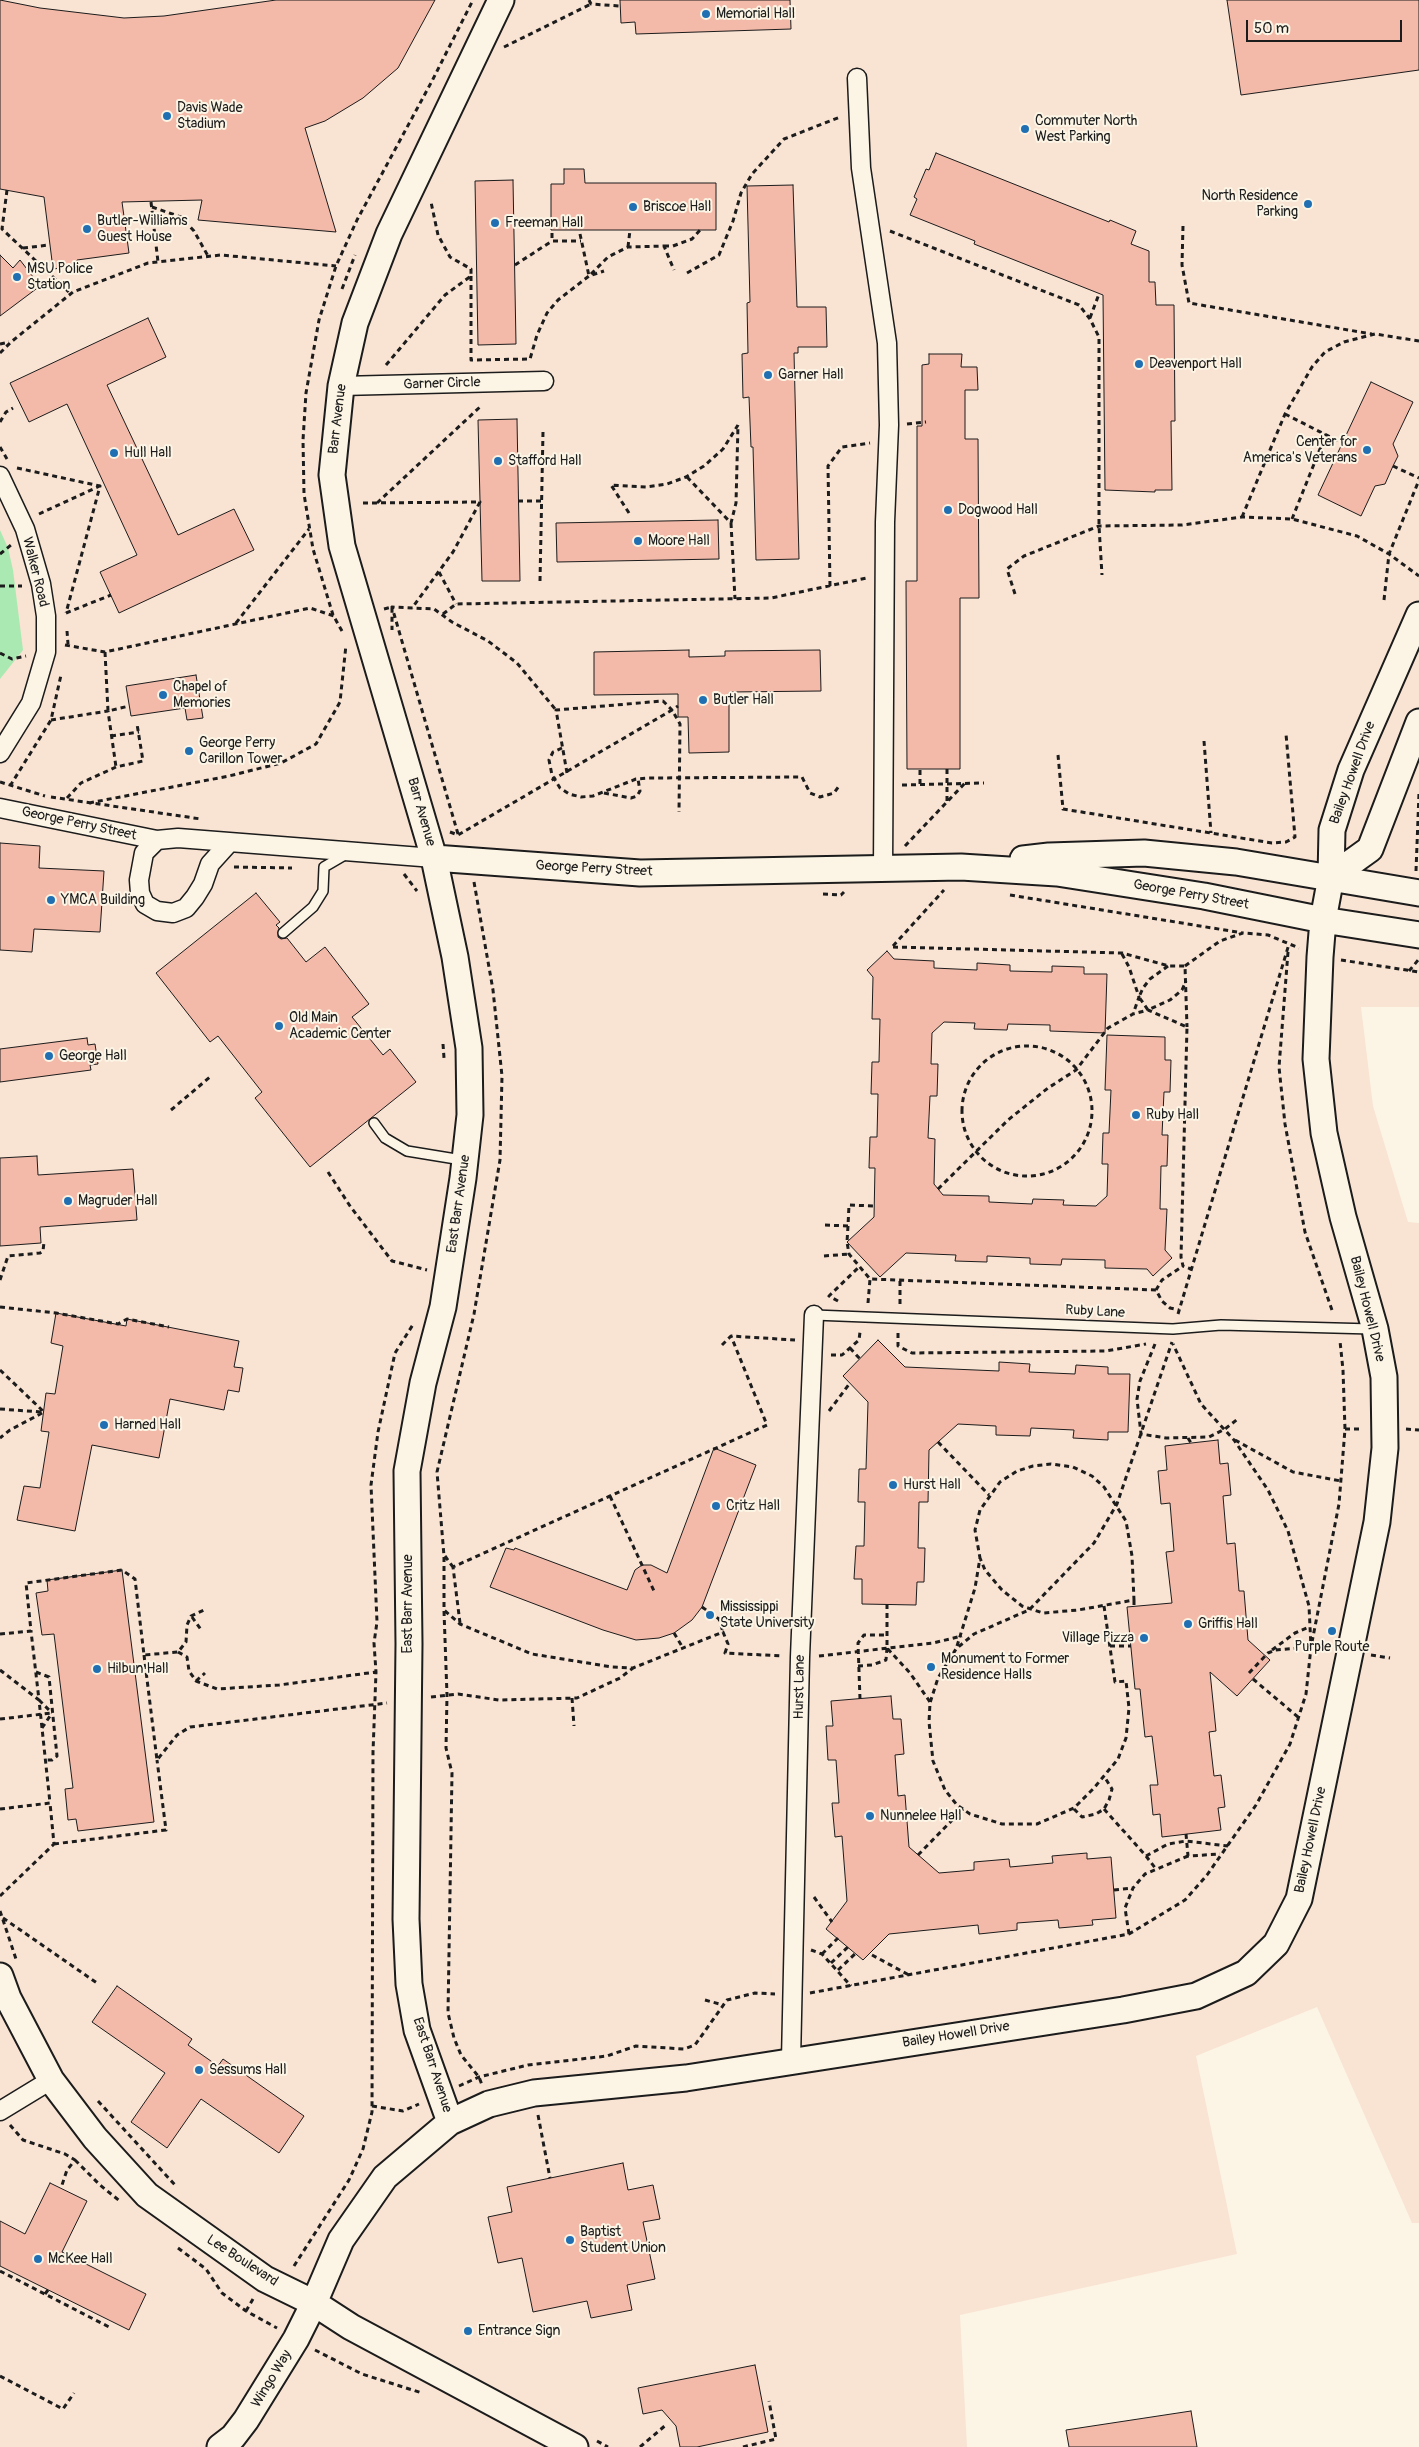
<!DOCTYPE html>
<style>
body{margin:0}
#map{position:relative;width:1419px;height:2447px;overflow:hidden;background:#fcf5e5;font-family:Pangolin,sans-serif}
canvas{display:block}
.scale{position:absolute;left:1246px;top:20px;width:156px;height:22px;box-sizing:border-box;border:2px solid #1c1c1c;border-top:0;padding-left:6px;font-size:15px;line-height:18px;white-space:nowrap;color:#1c1c1c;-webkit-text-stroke:4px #fcf5e5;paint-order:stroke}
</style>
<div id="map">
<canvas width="1419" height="2447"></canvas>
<div class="scale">50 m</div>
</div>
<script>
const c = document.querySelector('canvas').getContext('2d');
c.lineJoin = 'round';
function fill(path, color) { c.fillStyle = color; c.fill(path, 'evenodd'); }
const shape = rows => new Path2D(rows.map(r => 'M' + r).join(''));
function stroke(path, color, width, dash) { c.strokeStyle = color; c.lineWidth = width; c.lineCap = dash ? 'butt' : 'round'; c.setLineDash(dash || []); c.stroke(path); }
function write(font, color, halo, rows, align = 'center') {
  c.font = font + ' Pangolin,sans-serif'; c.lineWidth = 4; c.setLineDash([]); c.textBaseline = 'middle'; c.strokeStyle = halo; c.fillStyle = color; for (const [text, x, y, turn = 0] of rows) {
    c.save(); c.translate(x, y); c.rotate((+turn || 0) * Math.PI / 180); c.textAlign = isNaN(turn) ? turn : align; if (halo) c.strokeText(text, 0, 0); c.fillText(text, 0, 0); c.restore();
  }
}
fill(shape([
 [0,0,1419,0,1419,1007,1361,1007,1373,1106,1408,1222,1419,1223,1419,2223,1412,2223,1317,2007,1196,2056,1237,2254,960,2315,967,2447,0,2447]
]), '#f9e3d3');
fill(shape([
 [0,530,8,548,13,570,23,650,0,679]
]), '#aaeab2');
const building = shape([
 [0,0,40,8,124,18,164,16,276,0,435,0,398,68,363,98,325,121,305,128,336,232,198,220,202,200,122,202,129,253,77,260,78,266,53,269,44,197,0,189,0,0],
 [620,0,790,0,791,29,636,34,635,22,621,23,620,0],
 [1227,0,1419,0,1419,70,1241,95,1227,0],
 [936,153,1109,222,1110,220,1136,231,1131,244,1149,251,1149,282,1155,282,1156,305,1174,305,1175,421,1171,421,1172,490,1155,490,1155,492,1105,490,1103,295,974,244,975,241,910,215,917,199,914,197,926,169,929,170,936,153],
 [564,169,584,169,585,183,716,183,716,230,551,230,551,184,564,184,564,169],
 [513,180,516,344,478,345,475,181,513,180],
 [793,185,797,307,826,307,827,347,798,347,798,353,794,353,799,559,756,560,753,447,751,447,749,397,743,398,742,354,748,353,747,303,750,302,747,186,793,185],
 [0,255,13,268,20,260,40,286,0,316,0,255],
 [148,318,166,357,107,385,178,535,234,509,254,550,119,613,100,572,137,555,67,404,29,422,10,383,148,318],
 [929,354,962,354,961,367,977,367,978,390,965,390,965,439,978,439,979,598,960,598,960,769,907,769,906,581,917,581,917,426,922,426,922,365,929,364,929,354],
 [1371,382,1413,402,1393,444,1398,456,1393,466,1385,484,1375,486,1361,516,1318,495,1371,382],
 [517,419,520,581,482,581,478,420,517,419],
 [718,520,719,559,557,562,556,523,718,520],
 [689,650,689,657,725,656,725,651,820,650,821,691,729,692,729,752,689,753,688,717,678,717,678,694,594,695,594,652,689,650],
 [196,675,203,718,187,720,185,708,131,716,126,686,196,675],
 [0,843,40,846,39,868,104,871,100,932,34,929,32,952,0,950,0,843],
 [256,893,280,922,276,925,279,928,278,937,281,939,287,938,306,962,325,947,369,1004,352,1017,383,1055,390,1049,416,1082,310,1167,255,1098,262,1092,218,1036,210,1042,156,973,256,893],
 [887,951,894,959,934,961,934,968,977,970,977,963,1010,965,1010,971,1052,972,1052,966,1084,967,1084,974,1107,974,1105,1033,1050,1031,1050,1025,1008,1024,1007,1030,974,1029,975,1023,944,1022,932,1033,931,1064,938,1064,937,1096,930,1096,928,1138,935,1139,934,1184,943,1195,989,1196,989,1202,1032,1204,1033,1199,1064,1200,1063,1205,1096,1206,1107,1196,1108,1164,1102,1164,1103,1133,1109,1133,1111,1090,1105,1090,1107,1035,1165,1037,1165,1060,1171,1060,1170,1092,1164,1092,1162,1135,1168,1135,1167,1166,1161,1166,1160,1209,1167,1209,1165,1250,1172,1258,1153,1276,1147,1269,1105,1268,1105,1260,1062,1259,1061,1265,1030,1264,1030,1258,987,1256,987,1262,955,1261,956,1255,906,1253,880,1277,847,1242,874,1217,875,1168,869,1168,870,1137,877,1137,878,1094,871,1094,872,1062,879,1062,880,1019,872,1019,873,977,867,970,887,951],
 [87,1038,88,1045,95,1044,98,1064,90,1065,91,1070,0,1082,0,1049,87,1038],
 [37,1156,38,1175,133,1169,137,1220,40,1227,41,1243,0,1246,0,1158,37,1156],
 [56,1313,126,1326,127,1319,239,1341,234,1367,243,1368,239,1392,228,1390,224,1410,170,1399,159,1458,92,1445,75,1531,17,1520,24,1486,40,1488,49,1432,41,1431,46,1393,55,1394,63,1346,51,1343,56,1313],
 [878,1340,905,1367,999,1371,999,1362,1030,1364,1029,1372,1075,1374,1076,1365,1108,1367,1108,1374,1130,1374,1128,1432,1108,1432,1108,1440,1073,1438,1074,1430,1031,1428,1030,1436,996,1435,996,1426,958,1424,929,1450,928,1502,919,1502,918,1548,925,1548,924,1582,917,1582,916,1605,862,1604,862,1579,854,1579,856,1546,864,1546,865,1502,858,1502,859,1469,866,1469,868,1402,843,1376,878,1340],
 [1218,1440,1220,1464,1228,1463,1231,1495,1223,1496,1227,1544,1235,1543,1239,1591,1244,1591,1248,1640,1270,1660,1237,1696,1210,1672,1216,1731,1209,1732,1214,1776,1221,1775,1225,1807,1218,1808,1221,1830,1162,1837,1160,1814,1153,1815,1150,1785,1158,1785,1152,1736,1145,1737,1140,1689,1135,1689,1127,1607,1172,1603,1166,1552,1174,1551,1170,1503,1161,1504,1158,1471,1167,1470,1165,1446,1218,1440],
 [714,1448,756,1465,702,1607,692,1620,674,1633,659,1638,636,1640,603,1630,490,1587,506,1548,514,1550,515,1548,627,1590,635,1570,642,1565,651,1565,667,1573,714,1448],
 [122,1570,154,1822,78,1831,76,1819,68,1820,65,1789,73,1788,54,1634,42,1635,36,1593,48,1591,47,1580,122,1570],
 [891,1696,893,1719,901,1719,904,1754,895,1755,898,1796,905,1795,909,1847,939,1873,974,1870,974,1862,1009,1859,1010,1867,1053,1863,1052,1856,1087,1853,1087,1859,1111,1857,1116,1918,1092,1920,1093,1925,1059,1928,1058,1920,1017,1923,1017,1930,979,1934,978,1925,889,1934,863,1960,826,1929,847,1901,842,1836,835,1837,832,1803,839,1803,836,1760,828,1760,826,1726,833,1726,831,1701,891,1696],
 [117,1986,192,2039,188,2045,218,2066,223,2059,304,2116,279,2153,201,2099,167,2148,131,2122,165,2073,92,2022,117,1986],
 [623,2163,628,2190,653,2185,660,2219,643,2222,655,2279,627,2285,632,2310,591,2318,587,2301,533,2312,522,2258,498,2263,488,2217,512,2212,507,2187,623,2163],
 [50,2183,87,2201,62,2252,146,2294,129,2330,0,2266,0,2221,25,2234,50,2183],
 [755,2365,768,2432,697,2447,680,2447,676,2426,662,2410,643,2414,638,2388,755,2365],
 [1191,2411,1197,2447,1069,2447,1066,2430,1191,2411]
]);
fill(building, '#f3baa9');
stroke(building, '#1c1c1c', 1);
const lane = shape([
 [283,933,313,907,323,891,324,867,348,853],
 [374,1123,385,1138,407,1151,462,1160],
 [814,1315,1173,1329,1221,1325,1372,1329]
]);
const street = shape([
 [857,78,861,168,887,343,889,425,885,522,883,869],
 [341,386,544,381],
 [0,476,25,529,41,584,46,616,46,652,31,703,0,753],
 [0,808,157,840,178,838,434,858],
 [157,840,144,853,139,880,140,893,145,904,157,911,173,913,186,908,195,897,203,884,210,864,229,843],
 [791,2060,800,1657,814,1315],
 [0,2111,51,2080]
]);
const secondary = shape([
 [434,858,640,873,961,867,1057,873,1204,896,1323,920,1419,935],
 [1023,859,1049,856,1144,853,1236,862,1419,893],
 [1331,877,1370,849,1419,722],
 [0,1976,8,1998,51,2080,95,2138,147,2195,265,2279,314,2303,351,2327,575,2447],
 [450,2122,417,2030,409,1984,406,1919,409,1644,407,1471,423,1383,443,1307,463,1178,470,1115,469,1048,455,957,434,858,342,546,332,475,341,386,355,323,389,234,501,0],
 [220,2447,233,2437,246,2420,296,2339,314,2303,341,2240,385,2177,450,2122,489,2104,534,2093,686,2078,1123,2010,1196,1996,1246,1973,1276,1944,1299,1899,1377,1522,1385,1448,1384,1377,1375,1329,1343,1217,1324,1133,1316,1059,1320,957,1323,920,1331,877,1332,830,1351,770,1419,615]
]);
stroke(lane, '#1c1c1c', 12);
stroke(street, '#1c1c1c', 21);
stroke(secondary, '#1c1c1c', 29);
stroke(shape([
 [589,0,591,4,620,6],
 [504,47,591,4],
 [7,190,2,229,71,294],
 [151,202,158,262],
 [152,207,181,217,194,231,208,256],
 [1183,226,1182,265,1189,303,1372,334],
 [890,231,1079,305,1090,319,1099,337,1099,526,1102,575],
 [552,233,552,241,581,241],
 [580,234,589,276],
 [664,246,673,246,692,239,701,229],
 [628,247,630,230],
 [23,248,49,245],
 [515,265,552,241],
 [687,273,719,255,733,221,741,193,752,174,784,139,840,117],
 [591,274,608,257,628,247,664,246,674,270],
 [471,276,471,360,530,359,537,335,547,313,558,300,589,276,604,271],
 [342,289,355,255],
 [1090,318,1099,294],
 [0,344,9,342],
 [0,353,11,342,73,292,148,263,221,255,336,266],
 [386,365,445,295,471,276,471,269,450,257,438,235,431,202],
 [1285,414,1342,443],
 [0,422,6,412,13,408],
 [907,424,926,422],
 [0,447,7,459],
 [1393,466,1419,478],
 [17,468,100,486,66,613],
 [687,477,731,523,736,503,738,425],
 [518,501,541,501],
 [363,503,480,502,453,552,412,608],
 [377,503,481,406],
 [629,513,611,485,646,487,667,484,686,477,704,466,723,449,738,425],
 [39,514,104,484],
 [1242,517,1285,414,1312,367,1325,352,1344,342,1375,334,1419,341],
 [1292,519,1326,434],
 [731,523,735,599],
 [0,554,11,545],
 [439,572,456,604],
 [540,581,543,432],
 [0,586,22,586],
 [830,586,828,466,842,447,870,443],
 [1015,594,1007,569,1024,556,1099,526,1182,525,1242,517,1292,519,1357,536,1389,554,1419,576],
 [1384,600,1389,554,1419,480],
 [384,609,392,607,392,630],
 [66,613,111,595],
 [443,614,456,604,771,598,867,578],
 [236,623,309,529],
 [67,631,68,644],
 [342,631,333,615,313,549,304,494,303,440,306,393,319,320,336,266,357,220,432,81,473,0],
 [65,645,105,652,310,608,334,616],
 [105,652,108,711,129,706],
 [0,653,12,659,26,656],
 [51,720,108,711,116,767],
 [111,736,139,732],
 [1204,741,1211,833],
 [562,748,553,752,549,760,552,775,560,788,569,794,581,797,593,796,636,779,649,778,802,777,810,793,820,797,834,793,839,786],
 [1058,755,1063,809,1272,843,1286,842,1295,837,1286,734],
 [947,769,947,801],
 [567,773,556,710,663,701,672,710,678,706],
 [0,782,45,796],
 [920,784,920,769],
 [902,785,984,783],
 [10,786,51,720,61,675],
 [604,793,631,798,637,796,640,791,638,779],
 [51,797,201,819],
 [67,798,81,783,116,767,143,761,137,724],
 [89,803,229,776,281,763,316,744,340,702,346,645],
 [450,832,458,835,672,710,680,724,679,812],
 [458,834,392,607,434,609,452,622,488,641,517,663,556,710],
 [905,846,965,783],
 [234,867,292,868],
 [1416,871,1419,793],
 [404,874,417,891],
 [474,882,493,990,502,1076,500,1160,474,1314,437,1472,444,1556,444,1610,460,1624,532,1654,612,1667,633,1668,723,1632,728,1644,725,1653,783,1656],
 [823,894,841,895,844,892],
 [1010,895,1243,933],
 [893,946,944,890],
 [893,947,1122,953,1169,966,1185,966,1187,1027],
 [1288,952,1279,1067,1285,1124,1305,1232,1333,1313],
 [1122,954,1129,967,1139,997,1133,1014],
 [1341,960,1419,972],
 [1168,966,1150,979,1143,988,1139,997,1148,1010,1170,1000,1182,990,1186,981],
 [1185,966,1220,941,1243,933,1268,935,1299,948],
 [1409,971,1419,959],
 [443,1044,444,1058],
 '962 1111a65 65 0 1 1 130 0a65 65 0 1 1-130 0Z',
 [171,1110,210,1077],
 [328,1172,350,1206,392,1261,427,1270],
 [938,1189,1008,1120,1048,1088,1076,1070,1108,1028,1133,1014,1148,1010,1187,1027,1181,1257,1183,1266,1191,1269],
 [825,1225,848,1226,849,1205,873,1206],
 [848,1226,847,1242,849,1254,870,1279,1156,1290,1162,1301,1170,1308,1179,1310],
 [824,1256,849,1254],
 [0,1280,8,1256,40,1253,43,1251,44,1242],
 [1156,1290,1162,1280,1183,1266],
 [838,1301,829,1296,859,1267],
 [868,1303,870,1279],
 [900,1304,900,1280],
 [0,1307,56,1313,118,1324,127,1319,169,1327],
 [1178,1314,1289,944],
 [898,1333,898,1346,912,1353,1106,1351,1146,1344],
 [1155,1344,1140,1381,1137,1399,1141,1434,1166,1438,1209,1437,1225,1429,1239,1418],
 [722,1345,731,1336,795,1340],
 [850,1348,860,1359],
 [831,1355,842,1355,859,1340,860,1332],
 [0,1370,44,1412,10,1430,0,1438],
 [0,1409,42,1412],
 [829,1411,850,1383],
 [1345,1429,1362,1429],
 [1406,1429,1419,1430],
 [1188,1438,1191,1443],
 [1235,1440,1293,1472,1341,1481],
 [938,1442,989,1495],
 [610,1496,654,1591],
 [445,1556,453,1567],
 [1134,1600,1134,1607],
 [887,1604,887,1648,910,1673,930,1702],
 [1104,1606,1115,1682,1126,1681,1129,1708,1126,1738,1118,1759,1094,1788,1074,1808,1037,1824,1002,1824,970,1814,957,1805,945,1790,933,1761,929,1722,930,1703,938,1678,956,1649,974,1634,1029,1610,1094,1543,1117,1504,1172,1342],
 [702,1607,719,1619,723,1632],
 [444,1611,447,1695,446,1748,452,1773,448,2013,454,2038,461,2055,479,2077,482,2085],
 [192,1617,202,1631],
 [460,1623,453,1567,767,1425,731,1336],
 [674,1633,683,1648],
 [0,1634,31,1631,26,1583,122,1570,135,1579,144,1655,178,1652,186,1642,187,1625,191,1616,204,1610],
 [1312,1642,1339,1504,1345,1429,1343,1370,1340,1341],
 [957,1646,975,1588,980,1558,975,1530,980,1510,1000,1482,1017,1471,1033,1466,1051,1464,1073,1467,1092,1476,1104,1487,1126,1521,1132,1556,1134,1600,1078,1610,1043,1613,1022,1606,1002,1590,985,1570,980,1558],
 [1110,1646,1131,1646],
 [1272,1650,1295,1633,1309,1627],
 [178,1652,187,1657,189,1671,196,1681,217,1689,279,1685,376,1672],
 [144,1655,157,1760,177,1735,190,1727,387,1703],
 [1371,1655,1390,1658],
 [819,1656,933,1643,962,1636],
 [858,1666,872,1665,886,1660,887,1648],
 [0,1670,39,1700,31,1631],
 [36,1672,49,1677,57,1756,52,1760,45,1760],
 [1249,1673,1268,1653,1275,1650,1311,1647,1328,1648],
 [1253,1679,1298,1717],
 [196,1681,205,1673],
 [431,1697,458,1694,499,1700,577,1698,620,1678,633,1668],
 [572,1698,574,1726],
 [860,1699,858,1643,864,1635,887,1635],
 [39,1700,52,1713],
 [0,1719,52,1713],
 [42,1728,52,1713],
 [0,1809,50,1803,39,1700],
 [1074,1809,1082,1817,1096,1814,1104,1809,1109,1800,1112,1789,1104,1776],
 [1104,1809,1146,1856,1168,1844,1186,1841,1228,1846],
 [1186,1834,1188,1856,1220,1854],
 [54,1844,166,1830,157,1760],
 [918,1855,963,1809],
 [1146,1856,1156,1869],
 [1114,1890,1133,1888],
 [0,1896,54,1844,50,1803],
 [814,1897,832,1922],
 [0,1911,16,1959],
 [3,1918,97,1983],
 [1129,1934,1125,1908,1133,1888,1145,1874,1188,1856],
 [811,1950,822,1954,851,1986],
 [822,1954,838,1938],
 [872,1955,909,1975],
 [831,1963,849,1946],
 [838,1970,856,1953],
 [810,1993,1129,1934,1185,1900,1207,1875,1256,1805,1290,1744,1306,1694,1311,1647,1309,1606,1288,1531,1268,1490,1234,1440,1201,1404,1173,1344],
 [705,2000,723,2005],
 [459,2086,479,2077,528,2065,607,2056,636,2046,684,2049,695,2045,727,2000,755,1993,775,1994],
 [98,2101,175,2185],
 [372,2106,403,2111,419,2104],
 [538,2115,550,2178],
 [10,2125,23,2140,65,2154,75,2160,67,2170,61,2188],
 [75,2160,100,2185,121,2202],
 [178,2248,206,2269,222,2293,246,2311,277,2328],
 [294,2266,349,2180,363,2149,372,2112,373,1752,376,1672,374,1643,377,1622,371,1485,378,1432,395,1353,414,1323],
 [0,2271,111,2328],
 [45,2294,48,2290],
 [246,2311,253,2299],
 [315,2350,362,2374,422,2393],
 [0,2376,63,2409,74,2393],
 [597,2441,608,2447],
 [640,2447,667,2424],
 [743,2447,776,2439,769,2401]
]), '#1c1c1c', 3, [5, 4]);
stroke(lane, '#fcf5e5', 9);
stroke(street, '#fcf5e5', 18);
stroke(secondary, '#fcf5e5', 25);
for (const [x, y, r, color] of [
 [706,14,5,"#1f6fb2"],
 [167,116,5,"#1f6fb2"],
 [1025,129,5,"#1f6fb2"],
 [1308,204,5,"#1f6fb2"],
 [633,207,5,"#1f6fb2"],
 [495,223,5,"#1f6fb2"],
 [87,229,5,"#1f6fb2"],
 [17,277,5,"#1f6fb2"],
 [1139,364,5,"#1f6fb2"],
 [768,375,5,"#1f6fb2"],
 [1367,450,5,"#1f6fb2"],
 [114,453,5,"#1f6fb2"],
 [498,461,5,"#1f6fb2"],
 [948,510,5,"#1f6fb2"],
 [638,541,5,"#1f6fb2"],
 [163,695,5,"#1f6fb2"],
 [703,700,5,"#1f6fb2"],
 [189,751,5,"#1f6fb2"],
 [51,900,5,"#1f6fb2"],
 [279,1026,5,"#1f6fb2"],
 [49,1056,5,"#1f6fb2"],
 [1136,1115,5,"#1f6fb2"],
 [68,1201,5,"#1f6fb2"],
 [104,1425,5,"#1f6fb2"],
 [893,1485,5,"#1f6fb2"],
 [716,1506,5,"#1f6fb2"],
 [710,1615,5,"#1f6fb2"],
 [1188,1624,5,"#1f6fb2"],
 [1332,1631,5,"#1f6fb2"],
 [1144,1638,5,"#1f6fb2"],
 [931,1667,5,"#1f6fb2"],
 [97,1669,5,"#1f6fb2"],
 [870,1816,5,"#1f6fb2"],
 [199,2070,5,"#1f6fb2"],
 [570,2240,5,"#1f6fb2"],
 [38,2259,5,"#1f6fb2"],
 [468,2331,5,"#1f6fb2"]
]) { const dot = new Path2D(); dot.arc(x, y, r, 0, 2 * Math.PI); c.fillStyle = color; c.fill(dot); stroke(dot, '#fcf5e5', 2); }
write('14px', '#1c1c1c', '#fcf5e5', [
 ["Memorial Hall",716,14],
 ["Davis Wade",177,108],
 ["Stadium",177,124],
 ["Commuter North",1035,121],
 ["West Parking",1035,137],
 ["North Residence",1298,196,"right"],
 ["Parking",1298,212,"right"],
 ["Briscoe Hall",643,207],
 ["Butler-Williams",97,221],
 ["Guest House",97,237],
 ["Freeman Hall",505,223],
 ["MSU Police",27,269],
 ["Station",27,285],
 ["Deavenport Hall",1149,364],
 ["Garner Hall",778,375],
 ["Center for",1357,442,"right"],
 ["America's Veterans",1357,458,"right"],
 ["Hull Hall",124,453],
 ["Stafford Hall",508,461],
 ["Dogwood Hall",958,510],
 ["Moore Hall",648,541],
 ["Chapel of",173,687],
 ["Memories",173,703],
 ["Butler Hall",713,700],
 ["George Perry",199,743],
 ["Carillon Tower",199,759],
 ["YMCA Building",61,900],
 ["Old Main",289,1018],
 ["Academic Center",289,1034],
 ["George Hall",59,1056],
 ["Ruby Hall",1146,1115],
 ["Magruder Hall",78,1201],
 ["Harned Hall",114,1425],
 ["Hurst Hall",903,1485],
 ["Critz Hall",726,1506],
 ["Mississippi",720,1607],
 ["State University",720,1623],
 ["Griffis Hall",1198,1624],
 ["Village Pizza",1134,1638,"right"],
 ["Purple Route",1332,1647,"center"],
 ["Monument to Former",941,1659],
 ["Residence Halls",941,1675],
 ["Hilbun Hall",107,1669],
 ["Nunnelee Hall",880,1816],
 ["Sessums Hall",209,2070],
 ["Baptist",580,2232],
 ["Student Union",580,2248],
 ["McKee Hall",48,2259],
 ["Entrance Sign",478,2331]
], 'left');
write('14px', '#1c1c1c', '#fcf5e5', [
 ["Garner Circle",442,384,-2],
 ["Barr Avenue",338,419,-83],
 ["Walker Road",35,572,76],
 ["Bailey Howell Drive",1353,773,-70],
 ["Barr Avenue",421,812,74],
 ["George Perry Street",79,824,12],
 ["George Perry Street",594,869,3],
 ["George Perry Street",1191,895,10],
 ["East Barr Avenue",459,1204,-82],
 ["Bailey Howell Drive",1367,1309,76],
 ["Ruby Lane",1095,1312,3],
 ["East Barr Avenue",408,1604,-90],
 ["Hurst Lane",800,1687,-89],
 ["Bailey Howell Drive",1311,1840,-78],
 ["Bailey Howell Drive",956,2035,-9],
 ["East Barr Avenue",432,2065,72],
 ["Lee Boulevard",242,2261,33],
 ["Wingo Way",272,2379,-59]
]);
</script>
